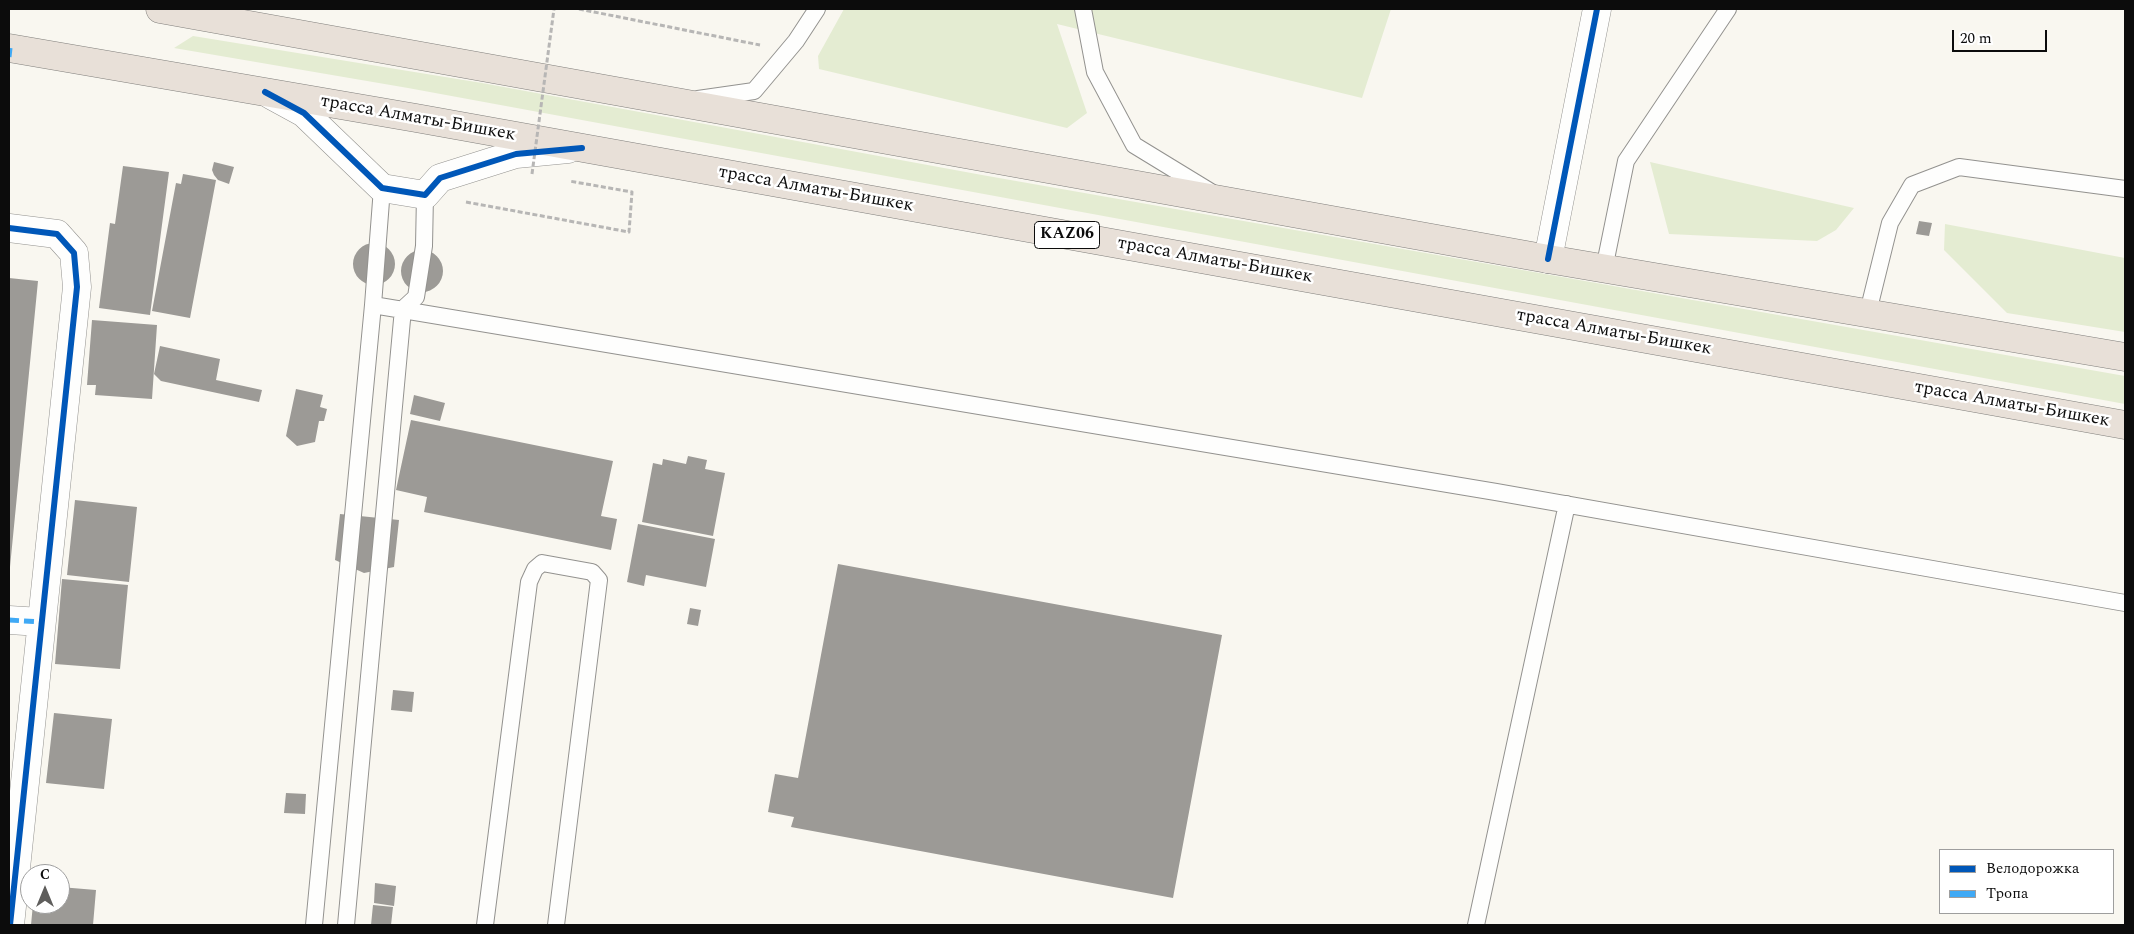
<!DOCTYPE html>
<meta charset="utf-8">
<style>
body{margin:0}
#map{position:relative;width:2134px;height:934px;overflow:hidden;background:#f9f7f0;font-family:Spectral,serif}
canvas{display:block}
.frame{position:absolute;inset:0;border:10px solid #0c0c0c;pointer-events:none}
.legend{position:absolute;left:1939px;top:849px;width:175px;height:65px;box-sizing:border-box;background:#fff;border:1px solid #9e9e9e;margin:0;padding:6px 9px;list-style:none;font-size:15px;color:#0c0c0c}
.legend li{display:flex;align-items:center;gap:10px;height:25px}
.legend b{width:25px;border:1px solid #9e9e9e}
.north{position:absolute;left:20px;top:864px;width:50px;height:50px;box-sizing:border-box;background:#fff;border:1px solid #9e9e9e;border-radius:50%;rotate:0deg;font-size:14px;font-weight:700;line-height:20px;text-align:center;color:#0c0c0c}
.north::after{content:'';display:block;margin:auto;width:18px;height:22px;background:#5f5e5c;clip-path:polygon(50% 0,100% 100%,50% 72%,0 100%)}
.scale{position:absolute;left:1952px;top:30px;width:95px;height:22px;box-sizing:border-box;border:2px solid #0c0c0c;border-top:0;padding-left:6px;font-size:15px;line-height:18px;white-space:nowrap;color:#0c0c0c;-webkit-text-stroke:4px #fff;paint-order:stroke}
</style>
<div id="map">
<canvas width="2134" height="934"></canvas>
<div class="frame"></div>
<ul class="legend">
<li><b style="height:6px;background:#0057b8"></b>Велодорожка</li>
<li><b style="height:6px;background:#3fa9f5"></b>Тропа</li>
</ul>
<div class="north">С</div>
<div class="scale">20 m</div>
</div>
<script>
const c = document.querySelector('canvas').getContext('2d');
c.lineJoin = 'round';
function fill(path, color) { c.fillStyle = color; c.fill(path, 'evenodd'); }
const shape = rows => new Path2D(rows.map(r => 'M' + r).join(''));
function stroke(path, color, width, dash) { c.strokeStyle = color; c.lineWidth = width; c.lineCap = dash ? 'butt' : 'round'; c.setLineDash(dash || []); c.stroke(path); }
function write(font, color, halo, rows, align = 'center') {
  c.font = font + ' Spectral,serif'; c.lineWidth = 5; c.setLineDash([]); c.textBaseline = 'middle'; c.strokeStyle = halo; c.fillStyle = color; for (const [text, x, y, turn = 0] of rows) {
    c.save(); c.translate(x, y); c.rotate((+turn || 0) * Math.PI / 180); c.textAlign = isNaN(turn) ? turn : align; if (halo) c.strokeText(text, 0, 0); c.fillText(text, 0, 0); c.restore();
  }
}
fill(shape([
 [844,9,1391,9,1362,98,1057,24,1087,113,1067,128,819,69,818,56],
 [193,36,482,83,982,175,2125,376,2125,404,408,88,174,48],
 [1650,162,1854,208,1836,230,1817,241,1669,234],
 [1945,224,2125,258,2125,332,2007,313,1944,250]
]), '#e4ecd2');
fill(shape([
 [214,162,234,167,229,184,218,180,214,175,212,170],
 [123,166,169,172,150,315,99,308,110,223,115,224],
 [183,174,216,180,190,318,152,311,176,183,181,184],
 [1919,221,1932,223,1929,236,1916,234],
 '353 264a21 21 0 1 1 42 0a21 21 0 1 1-42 0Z',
 '401 271a21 21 0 1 1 42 0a21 21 0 1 1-42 0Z',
 [9,278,38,281,10,567,9,567],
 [92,320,157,325,152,399,95,395,96,385,87,385],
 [160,346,220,359,216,380,262,390,259,402,161,381,154,374],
 [296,389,323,395,320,407,327,409,324,421,319,421,315,442,297,446,286,436],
 [414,395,445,403,440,421,410,414],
 [411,420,613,461,601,516,617,519,611,550,424,512,427,497,396,490],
 [688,456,707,460,705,469,725,473,713,536,642,522,653,463,662,465,663,459,686,464],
 [75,500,137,507,129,582,67,575],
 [340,514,399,520,394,567,364,573,335,560],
 [638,524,715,539,706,587,646,575,644,586,627,582],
 [838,564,1222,635,1173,898,791,827,794,817,768,812,775,774,798,778],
 [62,579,128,585,120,669,55,664],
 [690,608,701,610,698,626,687,624],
 [393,690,414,692,412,712,391,710],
 [54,713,112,719,104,789,46,783],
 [286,793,306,794,305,814,284,813],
 [375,883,396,886,394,906,374,903],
 [60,887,96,890,93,925,31,925,33,904,60,904],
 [373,905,393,907,391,925,371,925]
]), '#9c9a96');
const service = shape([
 [1083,9,1095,72,1134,145,1211,192],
 [698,99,754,91,796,41,817,9],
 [1604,269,1626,161,1728,9],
 [373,305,1496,492,2125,603],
 [1868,312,1890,223,1912,185,1959,167,2125,189],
 [314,925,373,305,382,188],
 [346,925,403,309,416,297,424,246,425,195],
 [485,925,529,582,535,569,542,563,592,572,599,580,556,925],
 [1476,925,1567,504]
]);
const minor = shape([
 [271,95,304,113,382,188,425,195,440,178,516,154,568,149],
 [9,228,57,234,74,253,77,287,10,925],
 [1548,259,1597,9],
 [9,620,41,622]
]);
const trunk = shape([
 [160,9,1548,259,2125,357],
 [9,48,416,118,2125,425]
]);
stroke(service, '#93928f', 18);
stroke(minor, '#93928f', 29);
stroke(trunk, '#807f7c', 29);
stroke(shape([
 [579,9,760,45],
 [466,202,629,232,632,192,569,181]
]), '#b7b6b5', 3, [5, 2.5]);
stroke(service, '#fefefd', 16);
stroke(minor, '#fefefd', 28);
stroke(trunk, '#e8e0d8', 28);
stroke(shape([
 [532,174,554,9]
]), '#b7b6b5', 3, [5, 2.5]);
stroke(shape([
 [9,57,10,48],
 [9,620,41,622]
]), '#3fa9f5', 5, [10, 5]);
stroke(shape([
 [265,92,304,113,382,188,425,195,440,178,516,154,582,148],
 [9,228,57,234,74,253,77,287,10,925],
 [1548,259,1597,9]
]), '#0057b8', 6);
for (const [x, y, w] of [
 [1067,235,65]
]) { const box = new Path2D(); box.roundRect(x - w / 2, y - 13.5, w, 27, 4); c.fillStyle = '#fff'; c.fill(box); stroke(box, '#0c0c0c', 1); }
write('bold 16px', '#0c0c0c', null, [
 ["KАZ06",1067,235]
]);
write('18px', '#0c0c0c', '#fff', [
 ["трасса Алматы-Бишкек",418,119,10],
 ["трасса Алматы-Бишкек",816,190,10],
 ["трасса Алматы-Бишкек",1215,261,10],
 ["трасса Алматы-Бишкек",1614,333,10],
 ["трасса Алматы-Бишкек",2012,405,10]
]);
</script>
